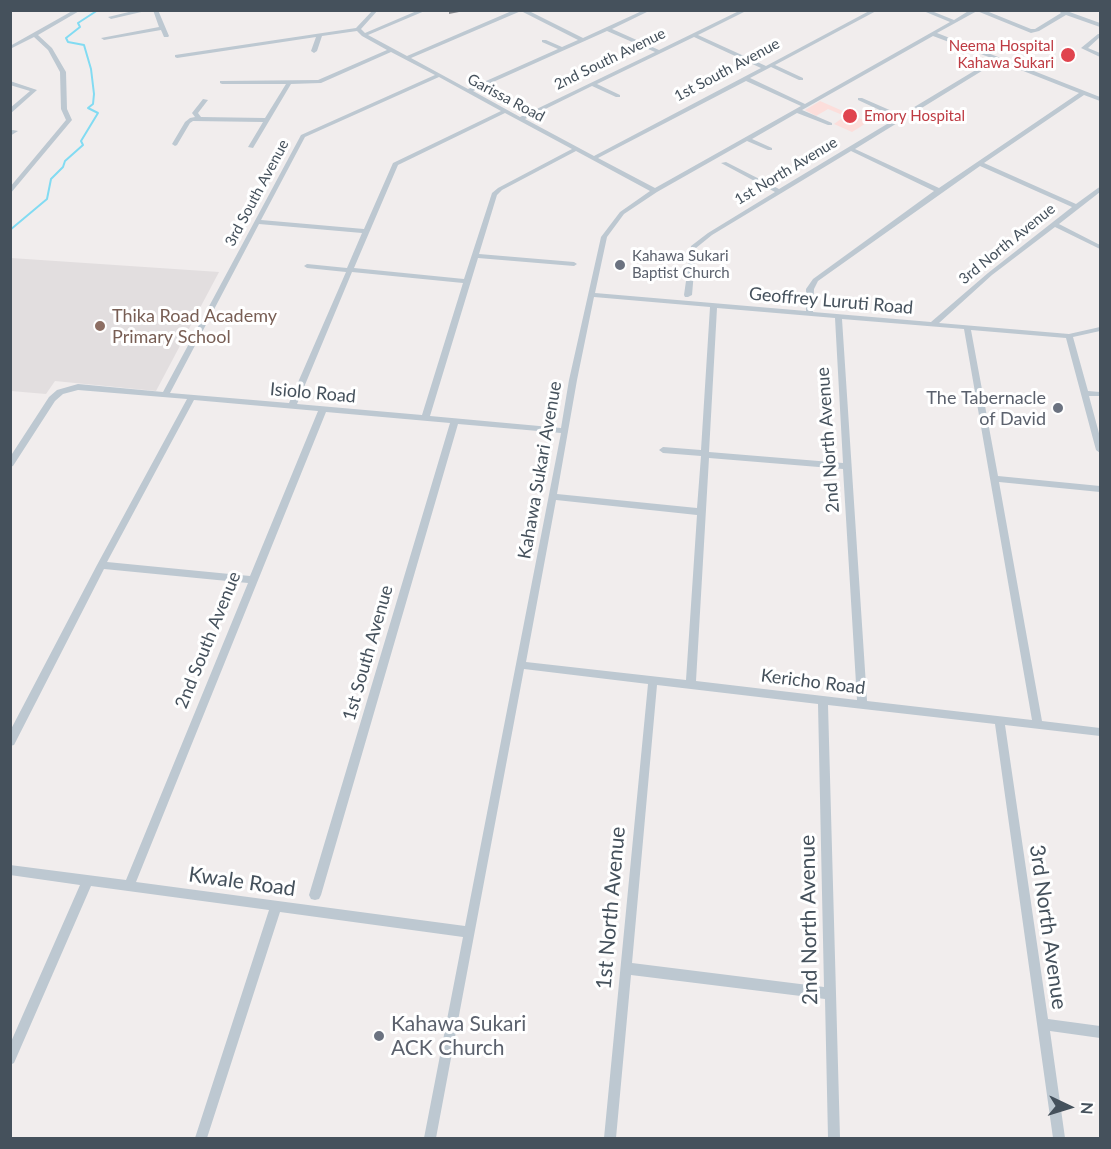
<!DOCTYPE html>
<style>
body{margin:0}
#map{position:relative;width:1111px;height:1149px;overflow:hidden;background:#f1eded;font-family:Lato,sans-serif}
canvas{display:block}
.frame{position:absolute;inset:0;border:12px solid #45515c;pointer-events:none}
.north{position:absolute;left:1039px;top:1077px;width:60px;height:60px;-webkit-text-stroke:4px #fff;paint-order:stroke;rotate:94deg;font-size:16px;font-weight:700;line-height:24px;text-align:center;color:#45515c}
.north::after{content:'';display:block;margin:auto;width:21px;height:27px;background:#45515c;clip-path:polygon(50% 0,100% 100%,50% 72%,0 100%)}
</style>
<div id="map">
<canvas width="1111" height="1149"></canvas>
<div class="frame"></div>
<div class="north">N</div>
</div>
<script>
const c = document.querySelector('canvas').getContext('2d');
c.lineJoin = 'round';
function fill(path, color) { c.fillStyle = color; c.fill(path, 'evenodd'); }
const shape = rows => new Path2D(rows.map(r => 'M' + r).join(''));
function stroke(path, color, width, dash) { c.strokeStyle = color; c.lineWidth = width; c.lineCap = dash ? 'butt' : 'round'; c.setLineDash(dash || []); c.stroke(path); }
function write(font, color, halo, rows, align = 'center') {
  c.font = font + ' Lato,sans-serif'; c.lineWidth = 6; c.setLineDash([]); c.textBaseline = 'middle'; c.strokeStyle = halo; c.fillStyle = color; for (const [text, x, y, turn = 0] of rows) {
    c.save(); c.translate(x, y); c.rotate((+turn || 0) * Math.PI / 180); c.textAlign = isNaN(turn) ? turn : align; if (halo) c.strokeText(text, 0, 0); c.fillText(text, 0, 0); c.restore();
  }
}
fill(shape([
 [10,258,11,258,219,272,156,391,55,381,46,394,11,391]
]), '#e2dedf');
fill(shape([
 [820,101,868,122,852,132,834,124,845,116,828,109,816,116,805,110]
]), '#fcdedb');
stroke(shape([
 [10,230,47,199,51,179,63,167,65,161,83,145,81,141,98,113,88,108,93,104,94,94,91,69,84,45,68,42,66,38,80,27,78,23,98,10]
]), '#82dbf2', 2);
fill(shape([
 [10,10,13,10,10,12,10,10],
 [74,10,81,10,38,35,52,48,66,72,67,109,72,120,10,194,10,187,66,120,61,109,60,72,48,50,34,37,10,49,10,46,74,10],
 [137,10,150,10,111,19,108,17,137,10],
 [153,10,158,10,169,36,168,37,164,37,161,30,104,40,101,38,159,27,153,10],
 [373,10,378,10,361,29,365,33,419,10,427,10,368,35,407,56,514,10,527,10,583,38,644,10,651,10,612,29,659,50,741,10,748,10,698,35,766,66,871,10,878,10,775,65,803,78,803,80,799,80,771,67,750,78,805,104,950,22,921,10,929,10,954,20,970,10,984,10,1031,29,1035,29,1061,13,1058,10,1064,10,1100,23,1100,27,1066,15,1039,31,1031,33,977,11,937,33,1100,97,1100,101,1084,95,984,163,1076,204,1098,188,1100,187,1100,192,1059,224,1100,245,1100,249,1055,227,992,275,939,323,1069,334,1100,327,1100,331,1073,337,1088,391,1100,392,1100,396,1089,396,1100,437,1100,453,1096,450,1066,338,971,330,998,476,1100,486,1100,492,999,482,1042,721,1100,728,1100,736,1005,725,1048,1019,1100,1026,1100,1038,1050,1031,1065,1138,1053,1138,995,724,828,705,840,1138,828,1138,825,999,631,975,616,1138,604,1138,648,684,524,669,436,1138,424,1138,463,937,280,912,207,1138,195,1138,269,910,91,886,14,1063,10,1065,10,1044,80,885,10,875,10,865,126,880,248,583,104,569,14,745,10,746,10,731,97,565,187,399,78,390,63,394,55,401,13,466,10,467,10,457,49,397,57,390,78,384,163,392,301,135,435,75,391,52,321,83,291,84,253,148,248,147,263,122,193,121,190,123,177,145,175,146,172,144,185,122,190,118,195,117,192,113,203,99,208,100,198,113,201,117,265,118,286,84,222,84,220,83,220,81,318,80,387,50,362,36,357,31,322,36,317,51,314,53,311,51,316,37,177,58,175,57,175,55,356,28,373,10],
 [521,11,578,40,562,47,546,40,542,40,542,42,558,49,468,89,411,58,521,11],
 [607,31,655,52,520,117,473,91,607,31],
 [933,36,994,59,901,115,862,98,858,98,858,100,897,118,779,189,726,162,721,163,775,192,708,233,691,246,684,295,685,297,688,297,692,295,696,248,712,235,851,151,934,191,813,279,806,289,806,311,595,293,607,237,624,214,657,192,747,141,768,150,772,150,772,148,752,139,797,113,828,125,832,125,832,123,802,110,933,36],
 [694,37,761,68,594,156,525,119,592,86,616,97,620,97,620,95,597,84,694,37],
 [998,61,1079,93,939,188,855,149,998,61],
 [439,77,501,111,393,163,364,229,261,220,305,137,439,77],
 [746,81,801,106,655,188,598,158,746,81],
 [505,113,572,149,498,188,492,193,464,279,354,268,398,165,505,113],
 [576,151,650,191,620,212,601,237,569,380,561,428,430,416,478,258,574,266,577,264,574,262,479,254,497,195,502,190,576,151],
 [980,166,1072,207,988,273,931,322,813,312,814,289,818,281,980,166],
 [259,224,362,233,347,268,307,264,304,266,307,268,346,272,289,403,170,393,259,224],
 [352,272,463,283,422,415,297,404,352,272],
 [594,297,710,307,701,450,663,447,659,450,663,453,701,456,697,508,557,494,577,380,594,297],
 [717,308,835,318,843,463,709,452,717,308],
 [842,319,964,329,1032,720,867,701,842,319],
 [194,400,318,411,250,576,107,562,194,400],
 [326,412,450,423,309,895,311,899,315,900,319,899,321,895,458,424,561,433,465,926,136,882,326,412],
 [709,458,843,469,857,700,696,681,709,458],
 [556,500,697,515,686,680,526,662,556,500],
 [657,685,818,704,824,987,632,963,657,685],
 [1098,34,1100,34,1100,37,1088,48,1100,53,1100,57,1081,48,1098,34],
 [10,81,37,90,10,114,10,108,30,91,10,85,10,81],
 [13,130,18,131,10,136,10,131,13,130]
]), '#bdc8d1');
fill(shape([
 [449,10,469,10,449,14]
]), '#8d8f94');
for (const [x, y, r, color] of [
 [1068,55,8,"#e0444e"],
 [850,116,8,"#e0444e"],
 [620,265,6,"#6b7280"],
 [100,326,6,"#8d6e63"],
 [1058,408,6,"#6b7280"],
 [379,1036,6,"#6b7280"]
]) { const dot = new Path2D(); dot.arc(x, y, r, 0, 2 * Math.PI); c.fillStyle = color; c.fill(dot); stroke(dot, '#fff', 2); }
write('15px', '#be3a42', '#fff', [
 ["Neema Hospital",1054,46],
 ["Kahawa Sukari",1054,63],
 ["Emory Hospital",864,116,"left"]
], 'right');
write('15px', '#45515c', '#fff', [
 ["2nd South Avenue",610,59,-26],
 ["1st South Avenue",727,70,-28],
 ["Garissa Road",506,98,28],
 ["1st North Avenue",786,171,-31],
 ["3rd South Avenue",257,193,-62],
 ["3rd North Avenue",1007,244,-39]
]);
write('15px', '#5b616d', '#fff', [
 ["Kahawa Sukari",632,256],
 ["Baptist Church",632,273]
], 'left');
write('18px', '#45515c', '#fff', [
 ["Geoffrey Luruti Road",831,301,5],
 ["Isiolo Road",313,393,5],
 ["2nd North Avenue",828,440,-94],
 ["Kahawa Sukari Avenue",540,470,-80],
 ["2nd South Avenue",208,640,-68],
 ["1st South Avenue",368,653,-74],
 ["Kericho Road",813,682,7]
]);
write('18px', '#785e54', '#fff', [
 ["Thika Road Academy",112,316],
 ["Primary School",112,337]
], 'left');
write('18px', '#5b616d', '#fff', [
 ["The Tabernacle",1046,398],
 ["of David",1046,419]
], 'right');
write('21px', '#45515c', '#fff', [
 ["Kwale Road",242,882,8],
 ["1st North Avenue",611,908,-85],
 ["2nd North Avenue",809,920,-91],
 ["3rd North Avenue",1048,927,82]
]);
write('21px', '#5b616d', '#fff', [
 ["Kahawa Sukari",391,1024],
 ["ACK Church",391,1048]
], 'left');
</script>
